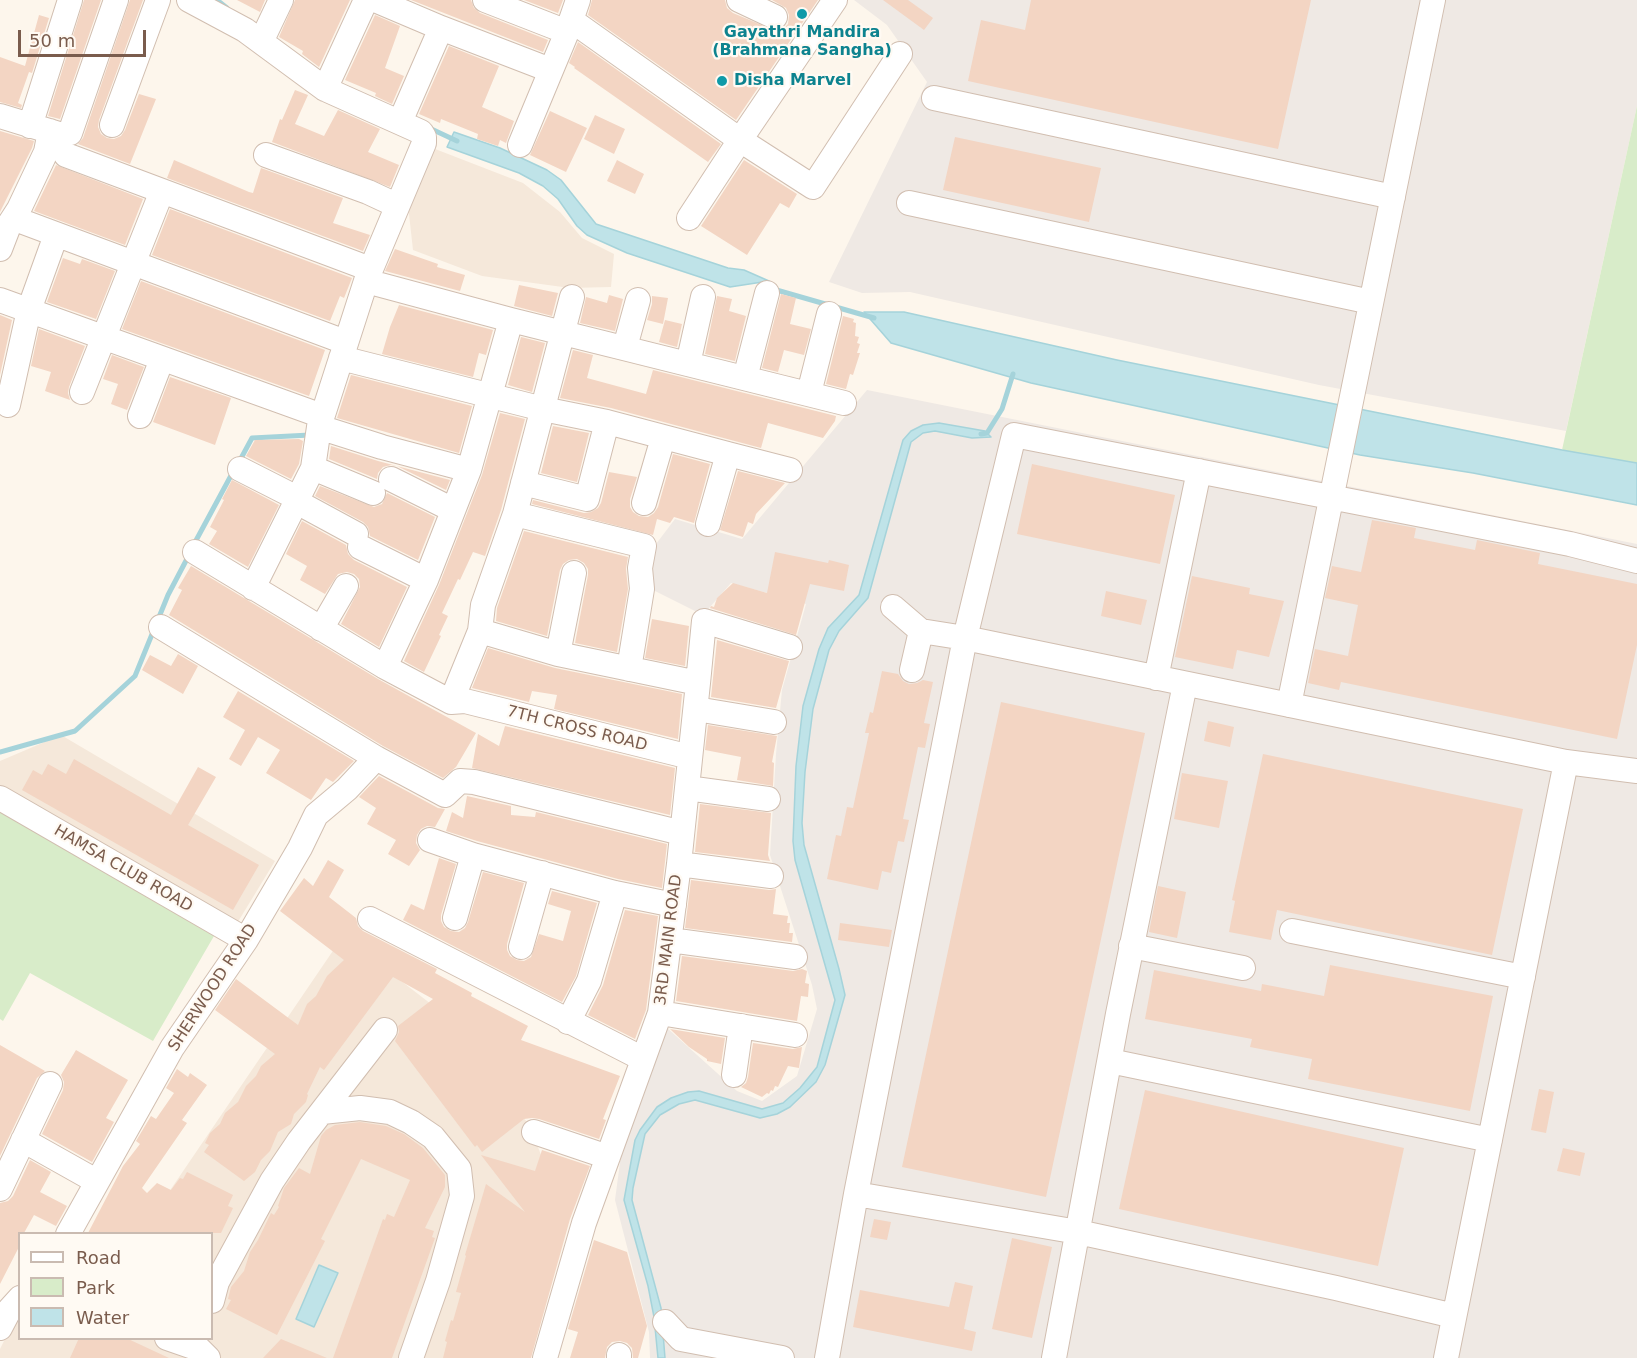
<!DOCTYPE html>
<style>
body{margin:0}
#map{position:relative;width:1637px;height:1358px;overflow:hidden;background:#fdf6ec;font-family:"DejaVu Sans",sans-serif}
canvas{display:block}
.legend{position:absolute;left:18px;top:1232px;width:195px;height:108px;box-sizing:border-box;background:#fffaf3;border:2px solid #cabbb1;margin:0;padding:8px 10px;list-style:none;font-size:18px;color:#7a5c4d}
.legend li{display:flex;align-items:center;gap:12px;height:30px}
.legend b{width:30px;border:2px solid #cabbb1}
.scale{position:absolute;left:18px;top:30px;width:128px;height:27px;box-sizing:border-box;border:3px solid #7a5c4d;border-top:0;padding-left:8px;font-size:18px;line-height:21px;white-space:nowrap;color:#7a5c4d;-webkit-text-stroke:4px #fffaf3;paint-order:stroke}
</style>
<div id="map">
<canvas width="1637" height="1358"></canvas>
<ul class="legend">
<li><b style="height:8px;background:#fff"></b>Road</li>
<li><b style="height:16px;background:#d8ecc9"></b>Park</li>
<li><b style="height:16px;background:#bfe3e8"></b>Water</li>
</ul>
<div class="scale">50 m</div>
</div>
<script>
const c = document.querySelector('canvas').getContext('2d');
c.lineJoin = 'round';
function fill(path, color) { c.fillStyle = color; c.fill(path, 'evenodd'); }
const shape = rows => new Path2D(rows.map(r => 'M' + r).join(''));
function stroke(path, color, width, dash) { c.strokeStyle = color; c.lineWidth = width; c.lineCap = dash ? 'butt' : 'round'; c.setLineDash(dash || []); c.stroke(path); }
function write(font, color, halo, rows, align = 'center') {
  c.font = font + ' "DejaVu Sans",sans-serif'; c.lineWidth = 4.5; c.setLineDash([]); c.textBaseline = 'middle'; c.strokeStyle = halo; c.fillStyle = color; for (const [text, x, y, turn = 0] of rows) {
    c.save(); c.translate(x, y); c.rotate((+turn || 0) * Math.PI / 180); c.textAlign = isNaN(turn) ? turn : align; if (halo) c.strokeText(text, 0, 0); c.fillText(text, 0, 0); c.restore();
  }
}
fill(shape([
 [430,147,523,183,560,212,582,238,614,254,611,287,570,288,482,276,413,250,408,205],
 [61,735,275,861,236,925,0,787,0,761],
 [343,936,453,1021,529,1125,552,1182,500,1358,0,1358,0,1349,19,1311,20,1338,212,1338,212,1234,141,1233]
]), '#f5e8da');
fill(shape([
 [854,0,1637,0,1637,106,1566,431,1319,385,910,292,862,293,829,282,927,82,887,25],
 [867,390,1637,544,1637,1358,650,1358,649,1332,615,1200,621,1155,666,1027,737,1091,762,1101,797,1076,817,1009,812,985,770,855,776,754,782,690,806,604,731,583,703,615,649,588,646,567,656,544,675,519,742,539]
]), '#efe9e4');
fill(shape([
 [1637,106,1637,465,1562,450],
 [0,812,214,936,153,1041,30,973,3,1021,0,1019]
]), '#d8ecc9');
const water = shape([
 [454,132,500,148,547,170,561,180,596,224,728,268,744,270,769,281,730,287,627,253,587,235,577,226,558,199,543,186,519,173,447,147,454,132],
 [864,312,904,312,1117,360,1562,450,1637,463,1637,505,1473,473,1360,455,1031,383,891,343,864,312],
 [939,423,985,431,991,437,972,438,935,431,923,433,911,442,868,598,839,631,829,650,813,709,805,772,802,823,804,845,839,969,845,995,825,1065,816,1082,790,1107,777,1114,760,1118,695,1100,679,1104,660,1115,645,1134,633,1188,632,1200,661,1308,665,1358,658,1358,654,1317,648,1286,624,1200,635,1140,640,1130,657,1107,671,1098,688,1092,699,1091,762,1109,783,1103,800,1088,817,1067,835,1000,795,860,793,841,796,766,803,706,819,649,828,628,859,595,903,440,911,431,923,425,939,423],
 [319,1265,338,1273,314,1327,296,1319,319,1265]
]);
fill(water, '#bfe3e8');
stroke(water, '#a5d3da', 1.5);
stroke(shape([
 [217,0,227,8],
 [427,127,457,141],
 [773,289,874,318],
 [981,434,987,433,1002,409,1013,374],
 [239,462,252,438,310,435],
 [193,546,234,470],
 [0,752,75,731,135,676,168,595,189,555]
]), '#a5d3da', 5);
fill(shape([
 [84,0,101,0,60,119,48,116],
 [130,0,143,0,99,120,98,127,101,134,107,138,114,139,121,136,125,130,139,94,156,99,130,164,78,144,83,138],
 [237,0,265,0,260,12],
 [295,0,350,0,319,67,302,54,303,51,279,37],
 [411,0,471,0,474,8,480,13,548,40,543,52],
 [524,0,563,0,558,13],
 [592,0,725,0,727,8,733,13,776,31,783,29,788,24,789,15,786,8,772,0,818,0,736,120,588,15],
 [883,0,908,0,933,18,924,30],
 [1031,0,1311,0,1278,149,968,81,981,20,1025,30],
 [39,15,49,18,32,73,29,72,18,103,22,105,21,108,0,102,0,57,25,66],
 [375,15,400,26,385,68,404,76,392,104,375,96,376,93,345,80],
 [578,42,721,144,708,162,574,68,575,67,569,63],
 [449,46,499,66,482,107,514,121,506,143,500,140,498,146,477,139,478,134,441,119,440,123,419,114],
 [295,90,308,95,295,124,324,136,338,110,380,129,368,152,399,165,390,187,272,142,280,119,282,120],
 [550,111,587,128,566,172,530,155],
 [595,115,625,129,614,154,584,139],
 [0,131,34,141,32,148,0,212],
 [955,137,1101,168,1089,222,943,190],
 [174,160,249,192,253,193,261,168,343,198,333,223,370,235,363,251,167,178],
 [617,160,644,174,635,194,607,181],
 [744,160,797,194,789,208,780,203,747,255,701,226],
 [56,165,143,199,125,245,34,211],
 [170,209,352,278,344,298,340,296,330,321,152,255],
 [395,249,438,264,437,267,465,275,460,291,385,271],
 [63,258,80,264,82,259,115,271,96,319,47,302],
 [141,281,325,350,309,396,122,329],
 [519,285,558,293,552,316,514,306],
 [781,294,796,298,790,324,811,329,804,355,784,350,778,372,762,368],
 [609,295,623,299,615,331,580,323,586,297,607,303],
 [652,296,668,298,663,324,647,320,652,304],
 [717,296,732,299,729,311,746,316,735,361,705,354],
 [399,305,493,330,486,355,479,353,473,377,382,354,390,327],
 [0,315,12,320,0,375],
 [843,316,854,319,853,322,856,323,855,336,859,337,857,343,860,344,857,353,860,353,853,375,850,374,846,389,826,384],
 [665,320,682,324,677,347,659,342],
 [39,329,85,346,69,387,68,393,70,400,45,391,51,372,31,366],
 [521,337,545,343,532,392,508,385],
 [573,350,593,355,587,378,646,394,653,370,836,416,835,421,823,438,768,423,761,448,611,408,560,398],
 [112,355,144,367,127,410,111,404,118,384,103,379],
 [351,375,472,406,459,453,337,418],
 [170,377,231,398,215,445,153,422],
 [500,413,525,419,501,510,485,556,473,552,460,580,458,579,442,613,448,616,439,635,441,636,424,672,404,661,439,585,482,475],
 [553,426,589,433,577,482,541,473],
 [299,439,303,441,299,464,291,479,246,456,255,440],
 [331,446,378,461,450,480,446,490,397,466,391,465,383,467,378,473,377,479,329,459],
 [673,454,710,464,694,523,674,517,670,523,657,519,653,535,532,504,533,500,584,513,591,512,598,508,601,503,609,472,637,477,630,499,630,507,633,512,639,516,648,517,654,513,658,507],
 [1032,464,1175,495,1160,564,1017,534],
 [738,471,785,483,756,514,753,524,748,522,743,537,720,530],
 [232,480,279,505,248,567,209,544,217,531,210,527,224,500,222,499],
 [320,486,374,507,382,504,387,493,435,517,418,560,370,536,368,527,363,522,315,496],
 [1372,520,1416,528,1414,538,1475,550,1477,540,1540,553,1538,564,1637,584,1637,645,1617,739,1341,682,1339,690,1308,683,1315,649,1348,656,1358,605,1325,598,1332,566,1361,572],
 [302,521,346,545,348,554,354,560,407,587,379,647,341,624,360,587,359,579,354,574,347,572,338,574,325,594,300,580,307,566,286,554],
 [524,531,628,557,626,569,628,589,617,652,575,643,588,575,588,569,584,563,577,559,569,560,563,564,560,570,547,636,496,621,497,608],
 [775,552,828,563,829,560,849,565,844,591,810,584,796,635,710,608,711,606,714,607,717,598,733,583,767,593],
 [191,566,378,679,476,733,456,767,443,778,383,746,169,615,182,590,178,588],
 [1192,576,1250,588,1249,594,1284,601,1269,657,1237,650,1233,669,1175,657],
 [1106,591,1147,600,1141,625,1101,616],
 [652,619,689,626,685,666,645,658],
 [717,640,789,661,776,708,711,697],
 [488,648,555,668,682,694,678,739,554,709,557,695,532,691,529,702,472,688],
 [178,654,198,666,183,694,142,670,150,655,171,666],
 [882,671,898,674,903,681,909,684,917,683,923,680,933,682,924,723,930,724,925,748,918,747,903,819,909,820,904,842,898,841,891,873,882,871,878,890,827,879,836,835,841,836,847,807,853,808,869,733,865,733,870,712,873,713],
 [238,691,354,761,333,782,326,778,311,800,266,773,280,750,258,737,241,766,229,759,245,730,223,717],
 [1001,702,1145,733,1046,1197,902,1167],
 [1208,721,1234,727,1230,747,1204,741],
 [708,725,777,736,772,762,774,763,773,786,737,780,741,757,705,750],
 [505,726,675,768,670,815,472,768,478,734,499,746],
 [1263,754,1523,809,1492,955,1277,910,1271,940,1229,932,1235,901,1232,900],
 [74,759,171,815,198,767,216,777,188,825,259,865,233,910,22,790,33,770,42,775,48,764,66,774],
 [1182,773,1228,781,1219,828,1174,819],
 [379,776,438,808,445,809,435,827,427,826,421,829,417,835,416,843,420,850,409,866,388,854,396,840,367,824,376,808,359,797],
 [467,796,511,806,511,815,535,817,536,812,667,844,662,888,618,879,477,841,446,831,452,812,463,818],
 [700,804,771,813,768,855,770,861,695,852],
 [439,858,456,864,441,915,441,921,444,927,451,931,459,932,465,928,468,922,483,872,524,883,507,944,507,950,510,956,517,960,524,961,531,957,539,934,563,941,571,911,548,904,552,891,597,903,576,976,562,1002,403,920,411,904,424,910],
 [328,860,344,870,329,897,356,918,358,926,363,931,437,969,435,973,472,993,471,996,528,1026,521,1040,620,1076,603,1119,606,1120,599,1139,539,1119,532,1118,524,1119,482,1152,477,1145,475,1147,395,1041,399,1032,398,1026,433,999,393,977,324,1070,320,1067,307,1094,308,1095,306,1102,294,1114,291,1124,278,1132,270,1151,261,1160,255,1172,244,1181,204,1152,209,1145,205,1143,210,1133,220,1124,225,1113,238,1102,246,1086,256,1076,261,1066,275,1054,215,1010,236,979,298,1025,307,1004,316,996,327,976,344,960,280,911,304,878,313,886],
 [691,880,769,890,776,889,773,914,788,916,787,923,790,923,789,933,793,933,792,942,685,928],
 [1158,886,1186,892,1177,938,1149,932],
 [625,910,658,916,646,1010,635,1039,588,1015,603,985],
 [840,923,892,930,889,947,838,940],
 [682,956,793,971,802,969,807,971,805,983,809,984,808,997,801,996,797,1021,676,1001],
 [1330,965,1493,996,1470,1111,1308,1079,1312,1059,1250,1047,1252,1039,1145,1019,1154,970,1261,991,1262,984,1324,996],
 [670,1029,725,1038,721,1064,707,1061,707,1059,689,1047],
 [753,1043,793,1049,802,1047,799,1068,788,1066,778,1087,775,1086,773,1091,771,1090,769,1094,767,1093,762,1097,741,1087,746,1083,748,1077],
 [0,1045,45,1071,37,1078,0,1156],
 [76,1050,128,1080,106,1118,114,1122,92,1162,42,1134,63,1090,64,1082,61,1075],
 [177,1069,188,1077,190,1073,207,1085,182,1120,187,1123,142,1188,147,1193,157,1183,171,1190,180,1178,183,1179,187,1172,233,1195,228,1206,233,1208,221,1233,88,1233,123,1166,140,1144,136,1141,151,1116,156,1119,174,1093,166,1088],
 [1539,1089,1554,1092,1546,1133,1531,1130],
 [1145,1090,1404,1148,1378,1266,1119,1209],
 [360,1122,386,1126,404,1134,423,1148,445,1175,445,1187,425,1228,434,1231,432,1237,435,1238,392,1358,333,1358,383,1219,385,1220,387,1214,394,1217,410,1180,361,1159,321,1239,325,1241,277,1335,226,1309,231,1300,228,1299,231,1287,244,1271,250,1252,258,1240,271,1213,274,1215,279,1207,278,1206,284,1188,299,1168,310,1174,321,1136,326,1130,335,1125],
 [1563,1148,1585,1153,1580,1176,1557,1171],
 [542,1150,590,1166,570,1219,531,1358,443,1358,447,1342,445,1341,451,1320,453,1321,461,1293,456,1292,466,1256,465,1255,486,1184,525,1212,481,1155,535,1171],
 [30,1160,51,1172,40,1192,67,1206,56,1226,34,1215,24,1233,20,1233,20,1245,0,1284,0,1203,8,1201,13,1196],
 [874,1219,891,1222,887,1240,870,1237],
 [1012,1238,1052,1247,1032,1338,992,1329],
 [594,1240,627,1252,647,1326,638,1358,633,1358,632,1348,627,1343,620,1341,612,1342,607,1347,605,1358,570,1358,578,1332,568,1329],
 [955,1282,973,1286,964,1329,976,1332,972,1351,853,1327,860,1290,949,1307],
 [79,1338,126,1338,169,1358,70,1358],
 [281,1339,327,1358,263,1358]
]), '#f3d5c3');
const minor = shape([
 [189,0,245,30,325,89,366,0],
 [375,0,441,28,403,115],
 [485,0,567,32],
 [739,0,775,17],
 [571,20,740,140,813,187,900,54],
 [441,28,550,70],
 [261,42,281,0],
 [934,98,1393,197],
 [0,116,62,135,70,133,116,0],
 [112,125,158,0],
 [30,126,70,0],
 [520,145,567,32,578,0],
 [66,155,370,269],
 [266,155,368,192,396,205],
 [909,203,1371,302],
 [689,218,740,140,835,0],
 [18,220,345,342],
 [0,249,10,223,19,209,46,152,50,131],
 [366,281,511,320,844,403],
 [0,300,322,416],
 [625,347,638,300],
 [341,358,543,409,607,422,728,454,708,524],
 [688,364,703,297],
 [745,378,767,293],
 [82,392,162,191],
 [809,393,829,314],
 [8,405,29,310,56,235],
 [140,416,162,359],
 [319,427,382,447,469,470],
 [728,454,790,470],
 [313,468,373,493],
 [240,469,299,499],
 [391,479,453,510],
 [523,483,587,499,607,422],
 [297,502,356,534],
 [644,503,663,438],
 [515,514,644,546,640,568,642,589,629,669],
 [360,547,426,580],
 [195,552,385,667,451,702,465,701,690,757],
 [253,588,313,468,319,427,366,281,424,143,424,137,421,132,325,89],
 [893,607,921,631,965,638,1566,762,1637,771],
 [161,627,376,758,445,795,460,781,474,782,682,833],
 [321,629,346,586],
 [480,631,558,654,698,683,679,864,660,1013,584,1223,545,1358],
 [558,654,574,573],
 [385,667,426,580,469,470,511,320],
 [912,670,921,631],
 [1156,678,1199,471],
 [698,683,704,621,790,647],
 [451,702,480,631,483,605,515,514,572,297],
 [1289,705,1433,0],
 [696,709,774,722],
 [687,788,768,799],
 [0,798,246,940],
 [430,840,473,855,615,893,674,905],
 [679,864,771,876],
 [455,918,473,855],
 [370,919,643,1059],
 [1292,931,1523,977],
 [670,940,795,957],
 [1131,946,1243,968],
 [521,947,542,873],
 [660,1013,795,1035],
 [568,1022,589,981,615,893],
 [1110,1061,1490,1140],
 [734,1075,741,1026],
 [322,1112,360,1108,390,1112,411,1122,433,1137,459,1169,462,1196,438,1281,411,1358],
 [534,1132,608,1157],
 [23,1140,96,1181],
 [0,1189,50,1084],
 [856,1194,965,638,1014,435,1570,544,1637,561],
 [68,1234,172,1048,246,940,300,848,316,815,347,789,376,758],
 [212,1301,217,1282,272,1181,299,1141,385,1030],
 [665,1322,681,1339,782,1358],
 [0,1328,10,1309,20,1298],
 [167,1338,199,1349,208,1358],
 [619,1358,619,1355],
 [827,1358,856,1194,1078,1232,1336,1288,1454,1316],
 [1054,1358,1118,1014,1185,684],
 [1446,1358,1566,762]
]);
stroke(minor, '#d1beb0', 26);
stroke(minor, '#fff', 24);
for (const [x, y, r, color] of [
 [802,14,6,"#0f9aa8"],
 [722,81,6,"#0f9aa8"]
]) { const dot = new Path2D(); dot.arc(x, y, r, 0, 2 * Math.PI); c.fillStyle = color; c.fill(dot); stroke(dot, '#fffaf3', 2); }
write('bold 16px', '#0d838f', '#fffaf3', [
 ["Gayathri Mandira",802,33],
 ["(Brahmana Sangha)",802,51],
 ["Disha Marvel",734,81,"left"]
]);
write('16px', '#7a5c4d', '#fffaf3', [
 ["7TH CROSS ROAD",577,729,14],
 ["HAMSA CLUB ROAD",123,869,30],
 ["3RD MAIN ROAD",669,940,-83],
 ["SHERWOOD ROAD",213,988,-57]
]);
</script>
